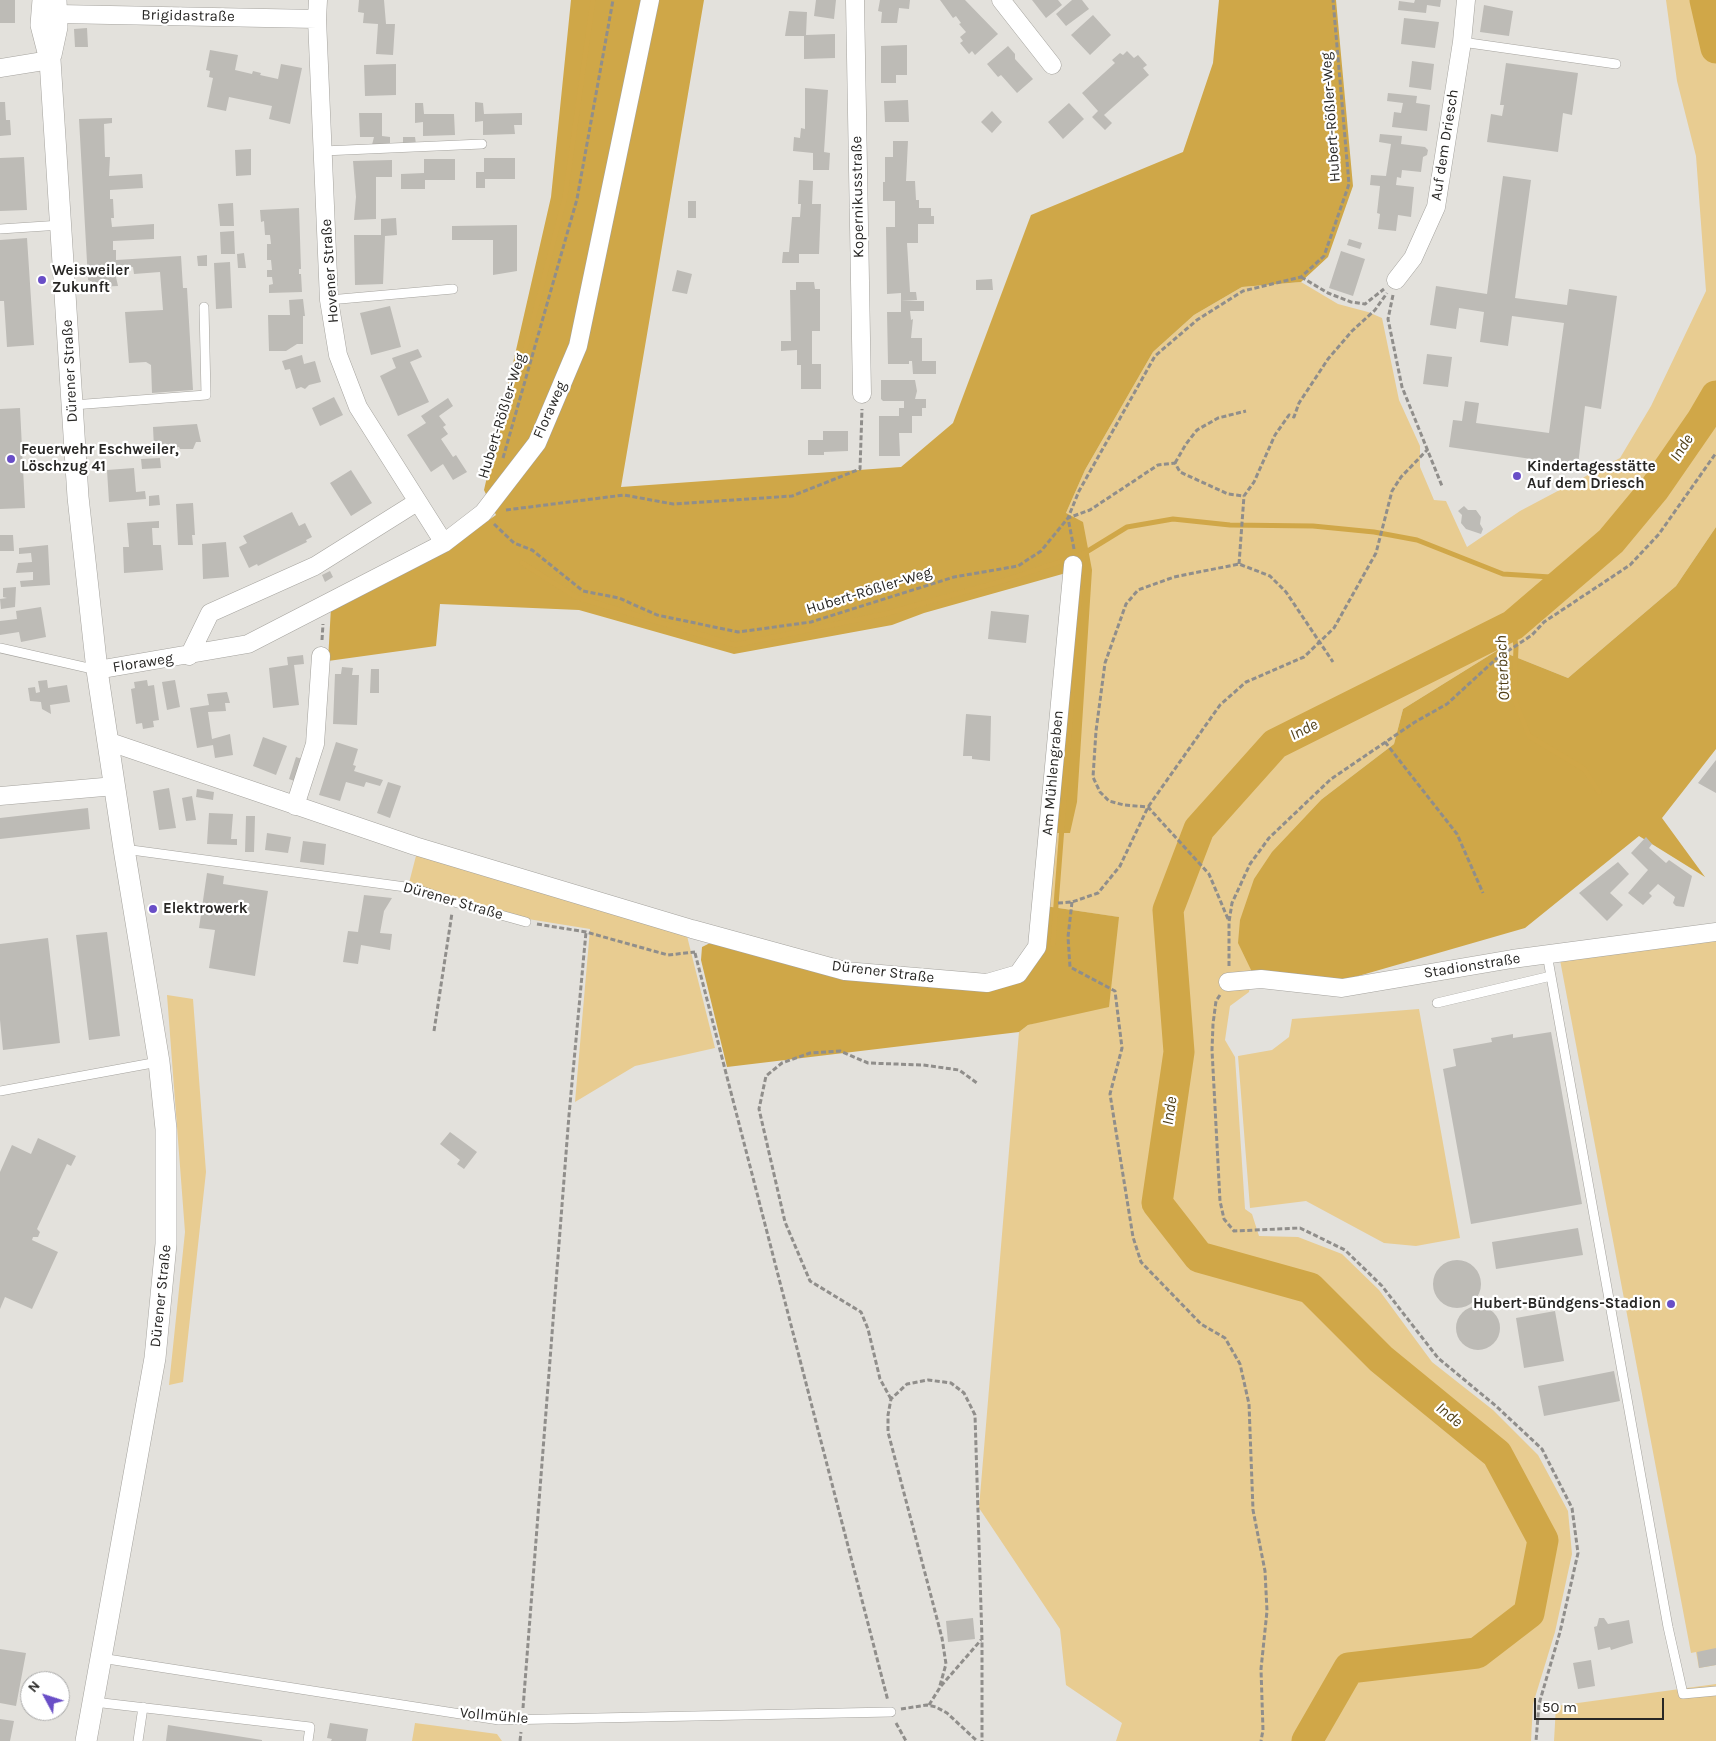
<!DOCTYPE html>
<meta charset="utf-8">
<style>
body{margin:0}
#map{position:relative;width:1716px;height:1741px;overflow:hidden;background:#e3e1dc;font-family:Karla,sans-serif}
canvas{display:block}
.north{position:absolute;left:20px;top:1671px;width:50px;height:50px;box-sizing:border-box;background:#fff;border:1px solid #a9a9a8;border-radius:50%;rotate:310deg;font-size:14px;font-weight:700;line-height:20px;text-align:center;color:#282725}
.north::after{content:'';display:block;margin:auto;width:18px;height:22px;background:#694ec7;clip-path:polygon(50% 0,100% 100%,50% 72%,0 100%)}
.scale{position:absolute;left:1534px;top:1698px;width:130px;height:22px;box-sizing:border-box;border:2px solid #282725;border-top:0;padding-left:6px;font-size:15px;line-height:18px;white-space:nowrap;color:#282725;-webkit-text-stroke:4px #fff;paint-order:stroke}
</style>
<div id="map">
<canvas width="1716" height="1741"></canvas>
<div class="north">N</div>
<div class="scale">50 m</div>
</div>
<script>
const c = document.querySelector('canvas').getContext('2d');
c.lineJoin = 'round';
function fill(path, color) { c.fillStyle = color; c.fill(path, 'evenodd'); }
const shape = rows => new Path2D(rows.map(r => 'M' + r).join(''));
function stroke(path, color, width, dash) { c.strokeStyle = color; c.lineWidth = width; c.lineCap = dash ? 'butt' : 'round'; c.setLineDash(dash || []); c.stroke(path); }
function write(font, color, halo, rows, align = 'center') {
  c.font = font + ' Karla,sans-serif'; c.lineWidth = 4.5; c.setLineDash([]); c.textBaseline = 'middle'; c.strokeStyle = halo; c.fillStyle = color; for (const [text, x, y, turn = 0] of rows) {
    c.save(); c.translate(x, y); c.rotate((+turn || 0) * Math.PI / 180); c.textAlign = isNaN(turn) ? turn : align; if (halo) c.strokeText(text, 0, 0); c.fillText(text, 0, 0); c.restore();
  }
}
fill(shape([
 [1666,0,1716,0,1716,527,1676,586,1568,678,1498,650,1403,709,1394,744,1322,799,1252,972,1249,992,1230,1006,1225,1040,1235,1057,1245,1209,1252,1214,1259,1236,1298,1237,1342,1254,1379,1290,1432,1362,1493,1410,1538,1455,1568,1511,1572,1554,1555,1632,1533,1704,1531,1741,1116,1741,1122,1723,1066,1685,1060,1629,979,1508,1019,1032,1028,1025,1052,1018,1118,917,1045,906,1050,833,1070,833,1066,513,1085,470,1153,352,1194,315,1242,287,1301,282,1338,304,1368,312,1382,318,1399,400,1420,446,1420,467,1434,500,1446,501,1467,547,1520,511,1620,458,1651,406,1706,291,1696,156,1677,81],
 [417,852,686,932,715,1048,635,1066,575,1102,590,929,528,919,409,883],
 [1716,938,1716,1665,1699,1668,1696,1652,1691,1653,1560,960],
 [167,995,193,999,206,1172,183,1382,169,1385,185,1232],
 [1419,1009,1460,1238,1416,1246,1384,1243,1306,1201,1250,1208,1238,1056,1272,1050,1289,1037,1292,1019],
 [1716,1684,1716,1741,1554,1741,1556,1706],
 [415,1723,497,1734,502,1741,412,1741]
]), '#e8cc91');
fill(shape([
 [571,0,704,0,621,487,901,467,953,423,1031,215,1183,152,1213,63,1219,0,1336,0,1353,186,1328,257,1301,282,1242,287,1194,315,1153,352,1085,470,1066,513,1083,522,1092,570,1077,802,1070,833,1050,833,1066,573,924,613,892,625,734,654,579,610,440,604,436,646,328,661,331,607,445,551,496,515,484,490,551,197],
 [1716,527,1716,749,1662,818,1705,877,1639,836,1525,928,1341,981,1252,972,1238,943,1240,920,1254,879,1272,852,1322,799,1394,744,1403,709,1498,650,1568,678,1676,586],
 [1045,906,1119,917,1109,1007,1028,1025,1019,1032,727,1067,701,960,702,947,716,940,843,976,1021,979]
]), '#cfa748');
stroke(shape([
 [492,477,565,197,593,0],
 [522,563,576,597,735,645,885,614,1006,580,1083,554],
 [1513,625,1516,647,1514,698,1529,736,1584,769,1599,792],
 [1053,944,1083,554,1127,527,1173,519,1230,525,1313,526,1374,532,1417,540,1503,574,1566,578]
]), '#d0a748', 5);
stroke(shape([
 [1705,0,1716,48],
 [1307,1741,1349,1668,1477,1653,1529,1613,1543,1540,1497,1454,1381,1359,1310,1288,1199,1257,1157,1203,1179,1052,1168,910,1199,829,1275,744,1513,625,1611,541,1655,488,1702,420,1716,396]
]), '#d0a748', 31);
fill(shape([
 [0,0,15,0,15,23,0,23],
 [359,0,384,0,386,24,395,24,393,55,376,54,378,24,363,23,364,13,358,12],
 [816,0,836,0,834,19,814,16],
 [880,0,910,0,909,9,899,8,897,23,881,23,882,12,878,11],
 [940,0,965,0,998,34,975,55,972,51,969,54,960,43,963,41,960,37,966,32,959,24,961,23,956,16,953,18],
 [1032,0,1058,0,1062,5,1046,18],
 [1072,0,1082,0,1089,9,1066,26,1056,14],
 [1415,0,1441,0,1440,7,1427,5,1426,13,1398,10,1399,1,1414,3],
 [1484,5,1513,11,1509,36,1480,32],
 [789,11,807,12,806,35,835,34,835,58,804,59,804,36,785,36],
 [1093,15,1111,35,1090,55,1071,35],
 [1404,18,1439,22,1435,48,1401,44],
 [87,28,88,47,75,47,74,29],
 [907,45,907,75,896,75,896,83,881,83,881,46],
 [1008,46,1015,54,1015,59,1033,79,1017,93,1001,75,998,77,987,64],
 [210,50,238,55,235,70,252,74,253,71,261,73,260,75,278,79,281,64,302,68,290,124,269,119,272,106,229,97,226,111,207,107,213,78,209,77,210,71,206,70],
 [1127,51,1134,58,1138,55,1147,65,1143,68,1149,75,1104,115,1112,123,1105,130,1092,117,1098,111,1082,93,1115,63,1112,60,1120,53,1123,55],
 [1412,61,1434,64,1431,90,1409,87],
 [1506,63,1578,73,1572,115,1563,113,1558,152,1487,142,1491,114,1502,116,1504,105,1500,105],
 [396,64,396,95,365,96,364,65],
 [805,88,828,90,824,152,830,153,829,170,813,170,813,153,793,151,794,137,800,138,801,128,805,129],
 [1388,93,1417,96,1416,103,1430,105,1427,131,1392,127,1394,112,1401,113,1403,103,1387,101],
 [908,100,909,122,885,122,884,101],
 [0,102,5,102,6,120,10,120,11,135,0,136],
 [475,102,483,103,484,114,522,113,522,125,514,125,515,134,483,135,483,121,475,122],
 [415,103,423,103,424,114,454,114,455,135,423,136,423,122,415,123],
 [1069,103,1084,119,1063,139,1048,122],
 [992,111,1002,122,992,133,981,122],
 [359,113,382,113,382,136,390,137,390,145,372,145,374,137,360,137],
 [112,118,112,123,104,124,105,157,110,157,109,176,142,174,143,188,110,190,110,199,113,199,114,218,111,218,112,227,154,224,154,239,113,241,113,250,116,250,116,260,181,256,183,288,187,288,193,390,152,393,151,365,146,362,129,363,125,312,163,310,160,272,134,274,133,267,114,268,118,286,95,287,95,283,88,280,79,119],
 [1380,134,1402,136,1401,144,1425,147,1428,150,1427,155,1423,157,1421,172,1402,170,1401,178,1397,177,1396,185,1414,187,1411,217,1398,215,1396,231,1378,229,1380,214,1377,213,1380,186,1370,185,1371,175,1386,176,1391,144,1379,142],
 [403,137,415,137,416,144,403,144],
 [893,141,908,141,906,181,915,181,916,200,919,200,919,208,931,208,931,216,934,216,934,224,918,224,918,243,907,243,910,292,916,292,917,300,901,301,901,293,887,294,886,227,895,227,895,201,883,201,883,182,885,182,885,157,893,157],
 [251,149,251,175,236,176,235,150],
 [24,157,27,210,0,211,0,158],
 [484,158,515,158,515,179,485,179,485,188,476,188,476,172,484,172],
 [424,159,455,159,455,180,425,180,425,189,401,189,401,174,424,173],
 [392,160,392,177,376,177,376,219,354,220,356,197,353,161],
 [1503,176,1531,180,1515,298,1567,305,1569,289,1617,296,1601,409,1585,406,1578,465,1558,462,1557,470,1544,469,1545,461,1449,447,1453,420,1462,421,1465,401,1479,403,1476,423,1549,433,1564,323,1512,316,1508,346,1480,342,1484,312,1459,308,1456,329,1430,325,1436,286,1487,294],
 [799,180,813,181,812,204,821,204,819,254,799,254,799,263,782,263,783,252,789,252,792,217,800,217,801,204,798,204],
 [688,201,696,201,696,218,688,218],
 [233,203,234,226,220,226,218,204],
 [299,208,301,269,299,269,299,274,301,274,302,292,269,293,269,285,273,284,272,277,267,277,267,270,272,270,271,260,267,260,267,244,271,244,270,235,265,235,264,221,261,222,260,210],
 [396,218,397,235,385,236,383,284,355,285,354,235,381,235,381,219],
 [517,225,517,271,493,275,493,240,452,240,452,226],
 [234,231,235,254,221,254,220,232],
 [27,238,34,345,7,347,4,301,0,301,0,240],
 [1349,239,1362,243,1360,249,1347,245],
 [1341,251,1365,259,1353,296,1329,288],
 [244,253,246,268,238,268,237,254],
 [207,255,207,266,198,266,197,256],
 [230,262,232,308,216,309,214,263],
 [677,270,692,274,687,294,672,291],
 [992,279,993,290,976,290,976,280],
 [796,282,814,282,815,289,820,289,820,331,812,331,812,364,821,364,821,389,801,389,801,365,797,365,797,350,781,351,781,341,791,341,790,290,796,290],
 [303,299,305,316,303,316,303,344,297,344,286,351,269,351,268,315,290,315,289,300],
 [901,301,924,301,924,311,910,311,911,320,913,319,911,338,922,338,922,361,936,361,936,374,913,374,912,361,909,361,909,364,888,364,887,312,901,312],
 [390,306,401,347,371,355,360,313],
 [418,349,422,357,410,362,429,402,398,416,380,376,396,368,392,358],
 [1427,354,1452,357,1448,387,1423,384],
 [302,355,304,364,315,361,321,382,309,385,305,389,301,387,296,389,290,369,285,370,282,361],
 [881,380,915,380,917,391,915,399,926,399,926,408,922,408,922,416,912,416,912,433,899,433,900,456,879,456,879,416,899,416,899,408,904,408,904,401,883,401,881,399],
 [334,397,343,415,320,426,312,408],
 [448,398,453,406,439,416,446,425,443,427,448,434,441,439,453,457,456,455,467,472,453,480,443,464,431,472,407,435,426,423,421,416],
 [20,408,25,508,0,509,0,409],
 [197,424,201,442,196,442,193,449,180,449,179,447,154,448,153,427],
 [823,431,848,431,848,451,824,452,824,455,808,455,808,440,823,440],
 [160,458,161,468,142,469,141,459],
 [134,468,136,492,145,491,146,499,109,502,107,470],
 [351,470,372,503,351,516,330,483],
 [159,495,160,505,149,506,149,496],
 [193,503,195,535,192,535,193,545,178,545,176,504],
 [1464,506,1468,510,1476,510,1481,517,1480,524,1483,529,1481,534,1466,529,1461,523,1462,515,1458,511],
 [292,512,299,526,305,523,312,537,306,540,307,542,274,558,258,566,257,564,249,568,239,547,247,543,243,536],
 [159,521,159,528,152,528,153,545,161,545,163,570,124,573,123,547,129,547,127,523],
 [0,535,13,535,14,551,0,551],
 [226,542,229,577,203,579,202,544],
 [48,545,50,585,21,587,20,581,33,580,33,572,16,573,18,563,32,562,31,553,19,554,19,548],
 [330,571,333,577,325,582,322,575],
 [16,587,15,607,1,609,0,599,7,598,3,597,3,588],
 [41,607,46,637,21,642,19,632,0,635,0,621,17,619,16,611],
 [991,611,1029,615,1026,643,988,639],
 [303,655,304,664,294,665,299,705,273,708,269,668,288,665,287,657],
 [342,667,353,668,352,675,359,675,357,725,333,724,335,674,341,674],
 [371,669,379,669,379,693,370,693],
 [47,680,48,688,67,685,70,702,50,705,51,714,42,709,41,702,30,701,28,688,35,687,36,693,40,692,38,681],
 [147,680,148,686,154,685,159,720,153,721,154,727,143,729,142,723,136,724,131,689,135,688,134,682],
 [175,680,180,707,167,710,162,682],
 [227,692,230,703,225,703,226,711,208,712,212,739,230,734,233,755,215,758,213,745,197,748,190,708,209,705,207,694],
 [966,714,991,716,990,761,972,759,972,756,963,756],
 [263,737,287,746,276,775,253,766],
 [336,742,358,749,353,765,356,766,354,771,383,780,380,786,366,782,364,787,346,782,340,801,319,795],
 [296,757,305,760,297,782,289,779],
 [1716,760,1716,793,1698,783],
 [388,782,401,786,390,818,377,813],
 [169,788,176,828,159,830,153,791],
 [197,789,214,792,213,800,196,797],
 [192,796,196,820,186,821,182,798],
 [88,808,90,829,0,839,0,818],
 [209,813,233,814,231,839,237,839,237,845,207,844],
 [246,816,255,816,254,852,245,852],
 [267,833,291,837,288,853,265,850],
 [1646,837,1652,844,1649,848,1666,863,1669,860,1692,876,1684,907,1676,906,1673,903,1675,897,1658,884,1649,893,1652,896,1643,905,1628,893,1648,870,1631,853],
 [303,841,326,844,324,865,300,862],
 [1618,862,1629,874,1610,893,1623,905,1607,921,1579,893],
 [207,873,224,876,223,884,268,891,255,976,209,968,215,930,199,928],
 [364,895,392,898,384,911,380,933,392,934,390,950,361,945,358,964,343,962,348,931,358,932],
 [107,932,120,1036,89,1040,76,935],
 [48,938,60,1043,3,1050,0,1020,0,944],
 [1551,1032,1582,1204,1471,1224,1443,1069,1456,1066,1453,1049,1492,1042,1491,1038,1513,1034,1513,1038],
 [450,1132,477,1152,464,1169,457,1164,460,1160,440,1144],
 [38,1138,76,1156,71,1166,67,1164,37,1229,40,1232,38,1237,33,1237,32,1240,58,1252,32,1309,5,1297,0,1309,0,1172,12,1145,31,1154],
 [1578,1228,1583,1255,1496,1269,1492,1242],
 '1433 1284a24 24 0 1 1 48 0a24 24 0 1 1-48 0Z',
 '1456 1328a22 22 0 1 1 44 0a22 22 0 1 1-44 0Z',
 [1555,1311,1564,1361,1524,1368,1516,1318],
 [1614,1371,1620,1401,1544,1416,1538,1386],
 [973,1618,975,1639,948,1642,946,1621],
 [1599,1618,1604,1618,1608,1624,1629,1620,1633,1643,1611,1650,1610,1647,1598,1650,1594,1627,1597,1626],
 [1716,1648,1716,1665,1699,1668,1697,1652],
 [0,1649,26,1653,16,1706,0,1703],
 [1591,1660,1595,1686,1578,1689,1573,1663],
 [0,1719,14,1721,10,1741,0,1741],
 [330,1723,368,1729,366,1741,331,1741,332,1739,327,1738],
 [168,1725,262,1740,262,1741,166,1741]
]), '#bdbbb6');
const service = shape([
 [1462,42,1616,64],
 [323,151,482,144],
 [0,229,61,225],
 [329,300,453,289],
 [73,405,206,395,204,307],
 [0,648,97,670],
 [124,849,413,888,454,902,526,922],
 [1547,954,1668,1627,1683,1694,1716,1691],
 [1437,1003,1551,976],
 [0,1091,158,1062],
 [101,1658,499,1720,891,1712],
 [94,1702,310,1727,308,1741],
 [138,1741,143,1707]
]);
const minor = shape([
 [318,0,317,19,329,300,338,355,358,407,444,543],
 [855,0,862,394],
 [1001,0,1052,65],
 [58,14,317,19],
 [0,68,50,60],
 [1396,280,1413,258,1436,207,1462,42,1466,0],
 [189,656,210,613,315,566,417,502],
 [97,670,248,644,444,543,483,513,537,443,578,346,650,0],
 [107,741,415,846,692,929,845,971,987,983,1018,974,1037,947,1073,565],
 [0,796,115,786],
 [295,806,315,744,321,656],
 [1228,982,1261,979,1342,988,1512,959,1716,932]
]);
const tertiary = shape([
 [43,0,41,25,50,60,78,497,97,670,124,849,159,1062,166,1129,166,1244,155,1358,86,1741],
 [51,55,57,27,56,0]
]);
stroke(service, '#a5a39e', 10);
stroke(minor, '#a5a39e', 19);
stroke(tertiary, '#a5a39e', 22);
stroke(shape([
 [1301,277,1328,293,1351,302,1365,304,1384,289],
 [1393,295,1388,319,1402,387,1442,486],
 [503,458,577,199,613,0],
 [1175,463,1186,444,1197,430,1218,418,1246,411],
 [506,510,624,495,673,504,792,496,860,469,862,409],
 [494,524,514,543,532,550,583,591,619,598,657,615,738,632,811,622,954,577,1018,566,1041,551,1068,518,1079,491,1155,356,1197,320,1243,291,1301,277,1324,256,1349,184,1333,0],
 [1074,549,1068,518,1090,510,1158,465,1175,463,1180,472,1228,494,1244,496],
 [1239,564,1244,496,1254,482,1275,435,1289,415,1294,417,1299,403,1328,359,1352,331,1375,310,1387,293],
 [322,640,323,624],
 [1385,742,1457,834,1483,893],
 [1072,902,1068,937,1070,967,1115,991,1122,1048,1110,1094,1133,1237,1141,1262,1201,1324,1225,1338,1240,1364,1249,1404,1253,1510,1265,1571,1267,1611,1261,1669,1263,1730,1261,1741],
 [1058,903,1072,902,1098,893,1120,866,1148,807,1220,705,1246,682,1304,657,1334,628,1376,553,1392,491,1401,477,1428,449],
 [1228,919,1209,874,1148,807,1124,805,1109,801,1100,792,1093,777,1096,731,1105,663,1126,604,1138,590,1174,577,1239,564,1270,576,1286,592,1333,662],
 [537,924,586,932,668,955,695,952],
 [695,953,888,1701],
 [1229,966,1229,922,1232,903,1250,864,1269,838,1331,779,1415,722,1447,704,1496,659,1532,635,1544,622,1630,565,1659,534,1716,453],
 [1220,995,1216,1001,1213,1024,1212,1050,1220,1201,1224,1219,1234,1231,1300,1228,1345,1250,1382,1286,1438,1358,1496,1406,1542,1449,1572,1508,1578,1553,1560,1632,1539,1704,1536,1741],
 [434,1031,452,913],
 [891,1399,880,1379,868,1329,861,1312,810,1281,785,1222,759,1109,766,1076,782,1063,810,1053,840,1051,868,1063,923,1065,959,1070,977,1083],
 [941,1686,981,1640],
 [929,1705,939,1689,946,1664,942,1638,888,1432,888,1415,891,1399,907,1384,928,1380,951,1383,964,1393,975,1415,982,1640,982,1741],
 [523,1708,569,1115,586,932],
 [901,1709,927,1705,936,1707,947,1713,977,1741],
 [896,1723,906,1741],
 [520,1741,521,1732]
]), '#908e8b', 3, [5, 2.5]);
stroke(service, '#fff', 9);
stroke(minor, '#fff', 18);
stroke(tertiary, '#fff', 21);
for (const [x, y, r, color] of [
 [42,280,5,"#694ec7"],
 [11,459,5,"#694ec7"],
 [1517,476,5,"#694ec7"],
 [153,909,5,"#694ec7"],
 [1671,1304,5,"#694ec7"]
]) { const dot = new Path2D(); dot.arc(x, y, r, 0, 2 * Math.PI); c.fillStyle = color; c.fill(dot); stroke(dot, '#fff', 2); }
write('15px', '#282725', '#fff', [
 ["Brigidastraße",188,16,1],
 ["Hubert-Rößler-Weg",1331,117,-94],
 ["Auf dem Driesch",1445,145,-81],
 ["Kopernikusstraße",858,197,-91],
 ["Hovener Straße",330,271,-94],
 ["Dürener Straße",70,371,-93],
 ["Floraweg",550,410,-66],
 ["Hubert-Rößler-Weg",502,416,-73],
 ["Hubert-Rößler-Weg",869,591,-17],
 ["Floraweg",143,663,-9],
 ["Am Mühlengraben",1053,773,-85],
 ["Dürener Straße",453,901,16],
 ["Stadionstraße",1472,966,-9],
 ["Dürener Straße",883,972,7],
 ["Dürener Straße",161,1296,-84],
 ["Vollmühle",494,1716,5]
]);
write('bold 15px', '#282725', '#fff', [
 ["Weisweiler",52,271],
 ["Zukunft",52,288],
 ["Feuerwehr Eschweiler,",21,450],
 ["Löschzug 41",21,467],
 ["Kindertagesstätte",1527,467],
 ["Auf dem Driesch",1527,484],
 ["Elektrowerk",163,909],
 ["Hubert-Bündgens-Stadion",1661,1304,"right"]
], 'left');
write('italic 16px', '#4f3e16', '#fff', [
 ["Inde",1682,448,-57],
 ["Otterbach",1503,668,-93],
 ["Inde",1304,730,-27],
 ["Inde",1170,1111,-82],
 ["Inde",1449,1415,39]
]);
</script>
